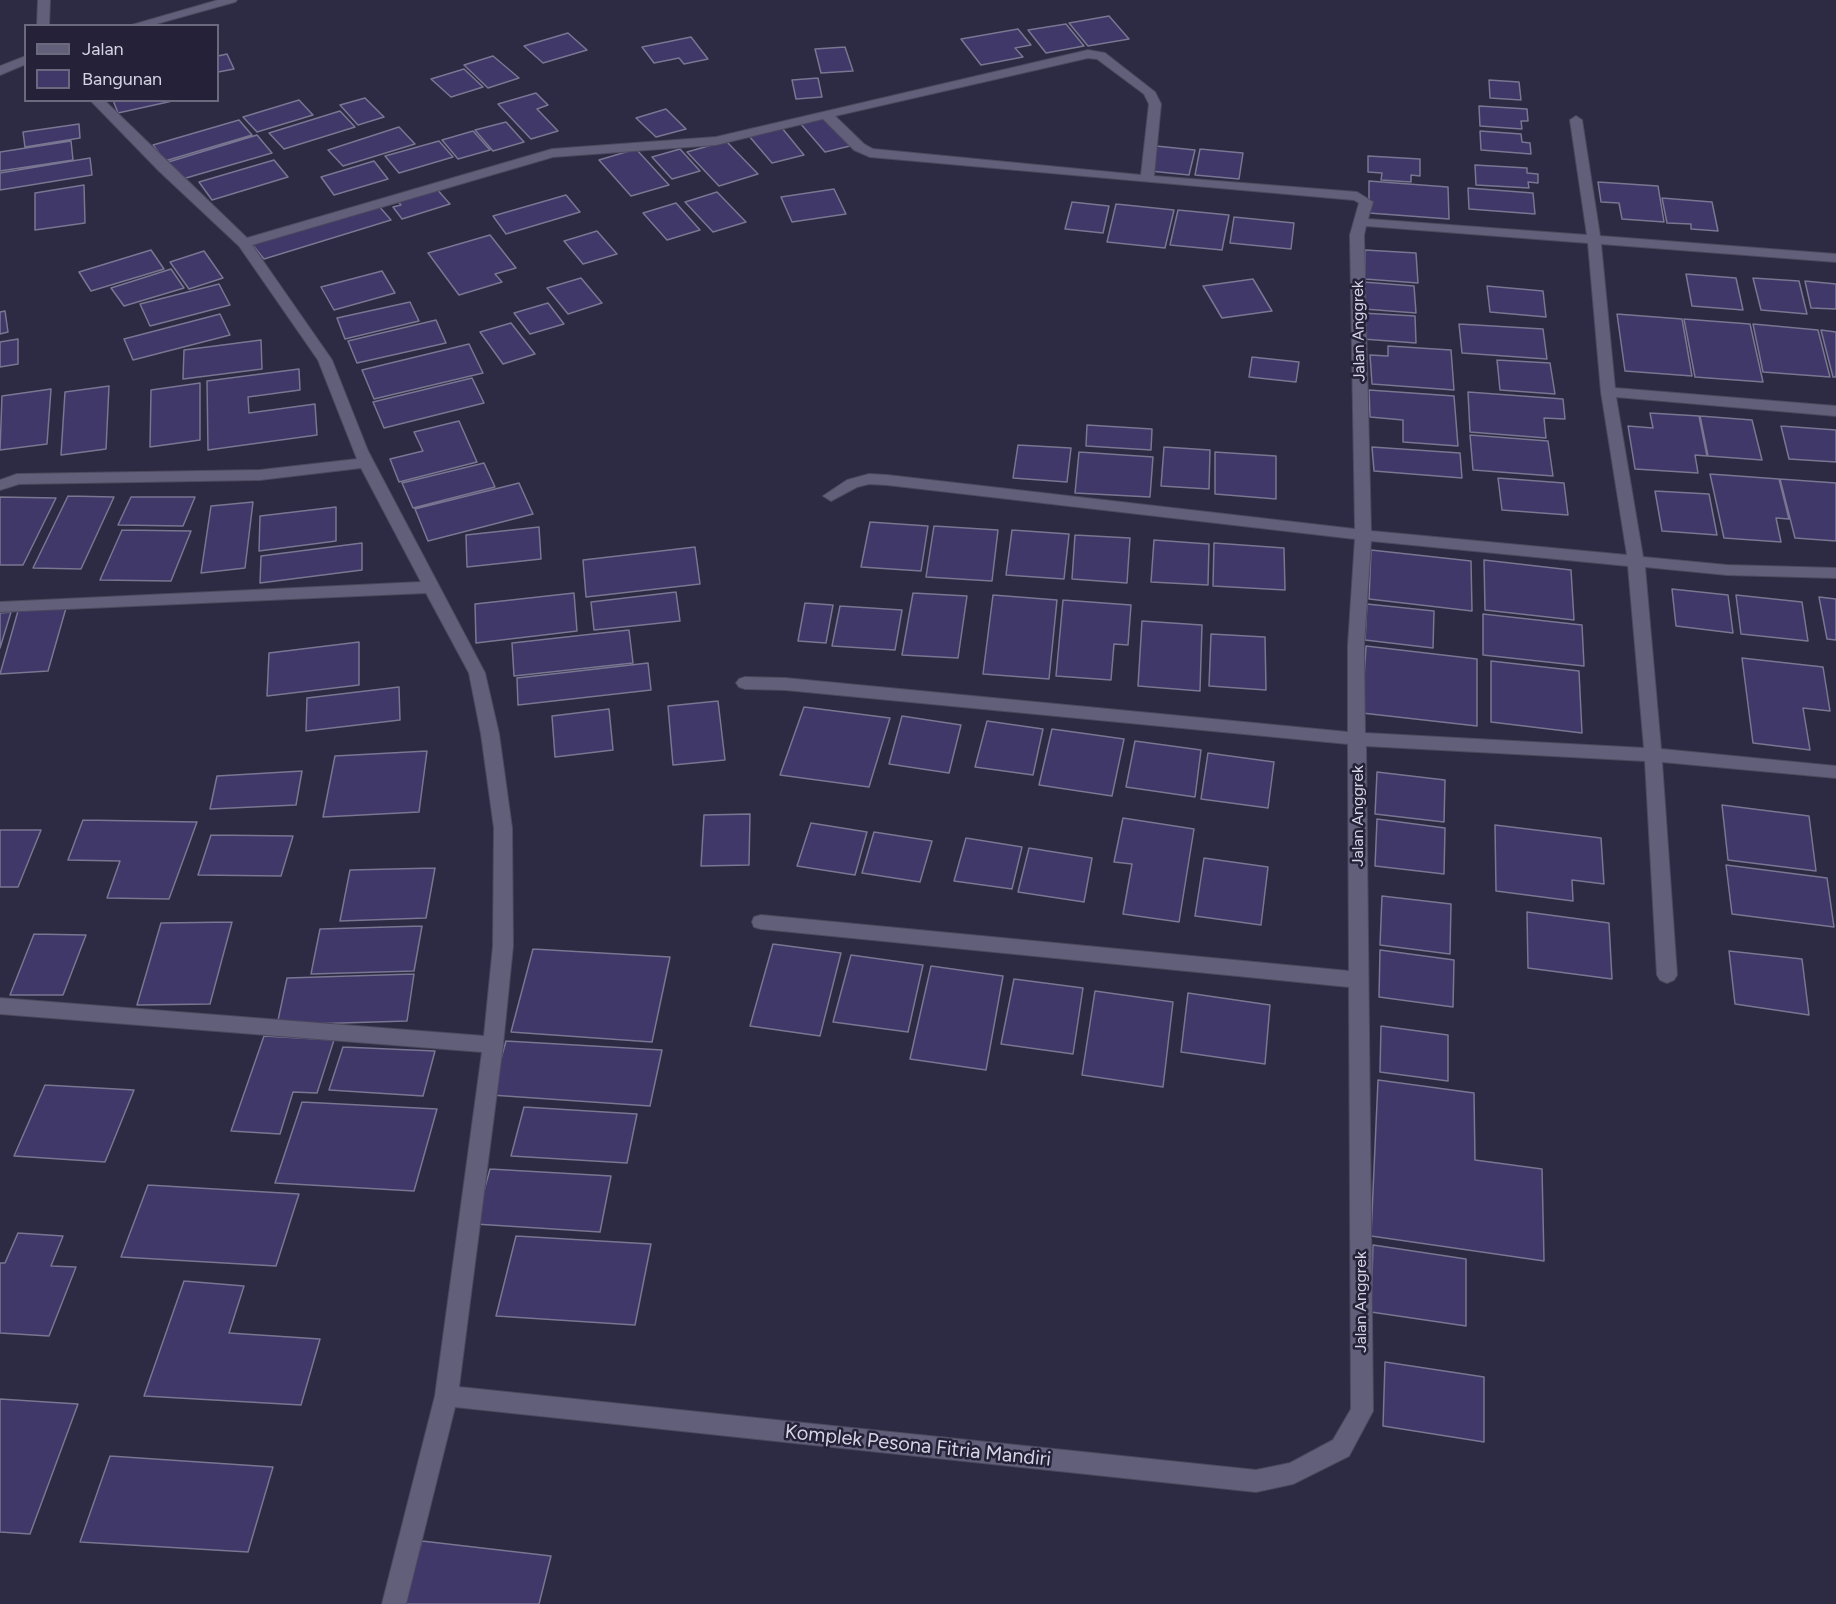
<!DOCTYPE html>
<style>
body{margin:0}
#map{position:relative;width:1836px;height:1604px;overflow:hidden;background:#2d2a43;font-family:Figtree,sans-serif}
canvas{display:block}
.legend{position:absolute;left:24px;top:24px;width:195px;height:78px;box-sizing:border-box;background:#242138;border:2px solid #6b697d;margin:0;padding:8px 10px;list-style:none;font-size:18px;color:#d6d4e4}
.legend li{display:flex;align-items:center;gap:12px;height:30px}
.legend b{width:30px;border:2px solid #6b697d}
</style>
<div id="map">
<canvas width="1836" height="1604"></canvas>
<ul class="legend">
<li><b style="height:8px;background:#625f7a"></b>Jalan</li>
<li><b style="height:16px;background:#403869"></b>Bangunan</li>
</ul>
</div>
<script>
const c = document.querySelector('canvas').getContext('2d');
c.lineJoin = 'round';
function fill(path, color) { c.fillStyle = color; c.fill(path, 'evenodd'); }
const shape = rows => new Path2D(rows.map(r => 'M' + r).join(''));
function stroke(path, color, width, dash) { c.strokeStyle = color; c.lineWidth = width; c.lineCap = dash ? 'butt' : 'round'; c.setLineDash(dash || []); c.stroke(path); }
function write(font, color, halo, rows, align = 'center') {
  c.font = font + ' Figtree,sans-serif'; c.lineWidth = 5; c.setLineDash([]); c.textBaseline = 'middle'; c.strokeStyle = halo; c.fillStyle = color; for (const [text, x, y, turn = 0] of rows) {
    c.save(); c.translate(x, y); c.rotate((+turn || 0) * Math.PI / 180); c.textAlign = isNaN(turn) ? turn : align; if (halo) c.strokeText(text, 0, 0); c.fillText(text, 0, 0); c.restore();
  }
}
const building = shape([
 [1109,16,1129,39,1088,46,1069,23,1109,16],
 [1066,24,1084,46,1046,53,1028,30,1066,24],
 [1018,29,1031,45,1015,48,1023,57,981,65,961,39,1018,29],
 [568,33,587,50,543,63,524,46,568,33],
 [691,37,708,59,684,64,679,58,654,63,642,47,691,37],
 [845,47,853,71,821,73,815,49,845,47],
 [227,54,234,69,218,72,218,56,227,54],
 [493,56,519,78,488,88,464,65,493,56],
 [464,69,483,87,451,97,431,79,464,69],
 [818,78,822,97,796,99,792,80,818,78],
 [1489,80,1519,82,1521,100,1490,98,1489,80],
 [536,93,548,105,537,109,558,131,531,139,498,104,536,93],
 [365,98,384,117,358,125,340,105,365,98],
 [113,100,177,100,118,113,113,100],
 [299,100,313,115,257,132,243,117,299,100],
 [1479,106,1527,109,1528,121,1521,121,1522,129,1480,126,1479,106],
 [666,109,686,129,656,137,636,118,666,109],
 [340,111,355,127,284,149,269,133,340,111],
 [824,117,850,146,825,152,800,123,824,117],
 [239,120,252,135,165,161,153,145,239,120],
 [506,122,524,142,493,151,475,130,506,122],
 [79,124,80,138,25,147,23,132,79,124],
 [399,127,415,144,343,166,328,150,399,127],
 [782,128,804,155,772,163,749,136,782,128],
 [473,131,490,150,458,159,442,140,473,131],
 [1480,131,1521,134,1522,142,1530,143,1531,154,1481,150,1480,131],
 [257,135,272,153,179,180,165,163,257,135],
 [71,141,73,160,0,171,0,152,71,141],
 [439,141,453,157,399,173,385,156,439,141],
 [726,141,758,174,719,186,687,152,726,141],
 [1156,146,1195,150,1189,175,1150,171,1156,146],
 [636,149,669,185,631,196,599,160,636,149],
 [680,149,700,171,672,179,652,157,680,149],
 [1200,149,1243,153,1239,179,1195,175,1200,149],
 [1368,156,1420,159,1420,176,1411,175,1411,182,1381,180,1382,173,1368,172,1368,156],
 [90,158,92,175,0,190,0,173,90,158],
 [274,160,288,177,212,200,199,182,274,160],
 [374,161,388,179,334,195,321,177,374,161],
 [1475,165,1527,168,1527,173,1538,174,1538,183,1528,182,1529,188,1476,185,1475,165],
 [1369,181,1448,187,1449,219,1369,213,1369,181],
 [1598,182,1658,186,1664,222,1622,219,1619,203,1601,202,1598,182],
 [84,185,85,223,35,230,35,193,84,185],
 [435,187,450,204,402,219,393,207,401,205,396,199,435,187],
 [1468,188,1533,193,1535,214,1469,209,1468,188],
 [834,189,846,214,792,222,781,197,834,189],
 [717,192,746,222,713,232,685,202,717,192],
 [566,195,580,212,506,234,493,216,566,195],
 [1662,198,1712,202,1718,231,1691,229,1691,224,1667,223,1662,198],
 [1072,202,1109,206,1103,233,1065,229,1072,202],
 [676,203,700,230,667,240,643,213,676,203],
 [1116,204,1174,210,1165,248,1107,242,1116,204],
 [378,205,391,220,264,259,251,243,378,205],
 [1178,210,1229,215,1222,250,1170,245,1178,210],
 [1234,217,1294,223,1291,249,1230,243,1234,217],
 [597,231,617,254,583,264,564,241,597,231],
 [490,235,516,268,495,274,502,282,459,295,428,253,490,235],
 [151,250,164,269,91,291,79,272,151,250],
 [1365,250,1416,253,1418,283,1365,279,1365,250],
 [204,251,223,278,189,289,170,262,204,251],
 [171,269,184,288,124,306,111,288,171,269],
 [382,271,395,293,334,310,321,287,382,271],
 [1686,274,1736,278,1743,310,1692,306,1686,274],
 [581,278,602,303,568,314,547,288,581,278],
 [1753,278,1799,281,1807,314,1761,310,1753,278],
 [1253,279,1272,311,1222,318,1203,286,1253,279],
 [1805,281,1836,284,1836,309,1811,308,1805,281],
 [1363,282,1414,286,1416,313,1364,309,1363,282],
 [219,284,230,305,150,326,140,304,219,284],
 [1487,286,1543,291,1546,317,1490,312,1487,286],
 [410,302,419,321,345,339,337,318,410,302],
 [548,303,564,324,530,334,514,313,548,303],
 [5,311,8,332,0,334,0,312,5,311],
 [1362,313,1415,316,1416,343,1363,339,1362,313],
 [220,314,230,335,133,360,124,339,220,314],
 [1617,314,1682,319,1692,376,1625,371,1617,314],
 [1684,319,1750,324,1763,382,1695,377,1684,319],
 [436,320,446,343,357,363,348,341,436,320],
 [511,323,535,354,503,364,480,332,511,323],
 [1459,324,1543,329,1547,359,1462,353,1459,324],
 [1753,324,1818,330,1830,377,1763,372,1753,324],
 [1821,330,1836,332,1836,377,1833,377,1821,330],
 [18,339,18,364,0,367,0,342,18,339],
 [261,340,262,369,183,379,184,350,261,340],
 [469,344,483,373,374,399,362,370,469,344],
 [1388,346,1451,350,1454,390,1372,384,1370,355,1388,356,1388,346],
 [1252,357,1299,362,1296,382,1249,377,1252,357],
 [1497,360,1550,363,1555,394,1500,390,1497,360],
 [299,369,300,390,248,397,249,413,315,404,317,435,208,450,207,381,299,369],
 [472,378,484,403,384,428,373,402,472,378],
 [200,383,200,440,150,447,151,390,200,383],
 [109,386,106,449,61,455,65,392,109,386],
 [51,389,47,444,0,450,2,396,51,389],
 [1369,390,1454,396,1458,446,1403,442,1403,420,1370,417,1369,390],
 [1468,392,1563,399,1565,419,1544,418,1546,438,1470,432,1468,392],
 [1650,413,1699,416,1707,456,1695,455,1698,473,1635,469,1628,426,1653,428,1650,413],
 [1700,416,1752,420,1762,460,1708,456,1700,416],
 [459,421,477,462,399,482,390,459,423,451,414,432,459,421],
 [1087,425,1152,429,1151,450,1086,446,1087,425],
 [1781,426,1836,430,1836,462,1789,459,1781,426],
 [1470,435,1548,441,1553,476,1473,470,1470,435],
 [1018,445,1071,448,1067,482,1013,478,1018,445],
 [1164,447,1210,450,1209,489,1161,486,1164,447],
 [1372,447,1460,453,1462,478,1374,471,1372,447],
 [1079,452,1153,457,1150,497,1075,493,1079,452],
 [1215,452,1276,456,1276,499,1215,494,1215,452],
 [484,463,495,487,413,508,402,483,484,463],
 [1710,474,1779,479,1789,519,1776,518,1781,542,1724,538,1710,474],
 [1498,478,1564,483,1568,515,1502,510,1498,478],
 [1780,479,1836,483,1836,541,1795,538,1780,479],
 [519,483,533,514,428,541,415,509,519,483],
 [1655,491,1709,494,1717,535,1662,531,1655,491],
 [68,496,114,497,81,569,33,568,68,496],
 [0,497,56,498,23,565,0,565,0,497],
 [131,497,195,497,183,526,118,525,131,497],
 [253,502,245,568,201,573,211,506,253,502],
 [336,507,336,541,259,551,260,516,336,507],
 [870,522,928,526,921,571,861,567,870,522],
 [934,526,998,530,992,581,926,577,934,526],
 [539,527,541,559,467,567,466,535,539,527],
 [122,530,191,531,171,581,100,580,122,530],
 [1012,530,1069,534,1064,579,1006,575,1012,530],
 [1075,535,1130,538,1127,583,1072,579,1075,535],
 [1154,540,1209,544,1208,585,1151,582,1154,540],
 [362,543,362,570,260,583,261,556,362,543],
 [1214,543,1284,548,1285,590,1213,586,1214,543],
 [695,547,700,584,586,597,583,560,695,547],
 [1371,550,1471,561,1472,611,1369,599,1371,550],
 [1484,560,1571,570,1574,620,1485,610,1484,560],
 [1672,589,1728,595,1733,633,1676,626,1672,589],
 [676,592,680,621,594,630,591,602,676,592],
 [574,593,577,631,476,643,475,604,574,593],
 [913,593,967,596,958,658,902,655,913,593],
 [993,595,1057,600,1049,679,983,674,993,595],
 [1736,595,1802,602,1808,641,1741,634,1736,595],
 [1819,597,1836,599,1836,640,1827,639,1819,597],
 [1063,600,1131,605,1128,645,1114,644,1111,680,1056,676,1063,600],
 [805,603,833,605,826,643,798,641,805,603],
 [1367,604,1434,611,1433,648,1365,640,1367,604],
 [840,606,902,610,895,650,832,646,840,606],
 [66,608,48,671,0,674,18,611,66,608],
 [11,612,0,648,0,613,11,612],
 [1483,614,1582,625,1584,666,1483,655,1483,614],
 [1142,621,1202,625,1200,691,1138,686,1142,621],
 [629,630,633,663,514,676,512,643,629,630],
 [1211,634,1265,637,1266,690,1209,686,1211,634],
 [359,642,359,685,267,696,269,653,359,642],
 [1366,646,1477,659,1477,726,1362,713,1366,646],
 [1742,658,1823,667,1830,711,1803,708,1810,750,1753,743,1742,658],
 [1491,661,1579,671,1582,733,1491,722,1491,661],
 [648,663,651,690,518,705,517,678,648,663],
 [399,687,400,720,306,731,307,698,399,687],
 [718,701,725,760,673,765,668,706,718,701],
 [804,707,890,718,869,787,780,775,804,707],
 [609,709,613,750,555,757,552,716,609,709],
 [902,716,961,725,949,773,889,764,902,716],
 [987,721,1043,729,1033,775,975,767,987,721],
 [1052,729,1124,739,1112,796,1039,785,1052,729],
 [1135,741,1201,750,1195,797,1126,787,1135,741],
 [427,751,419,812,323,817,335,756,427,751],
 [1208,753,1274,762,1268,808,1201,799,1208,753],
 [302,771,296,805,210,809,217,776,302,771],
 [1377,772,1445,780,1444,822,1375,814,1377,772],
 [1722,805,1809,816,1816,871,1728,860,1722,805],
 [750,814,749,865,701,866,704,815,750,814],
 [1123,818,1194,829,1179,922,1123,914,1132,864,1114,862,1123,818],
 [1377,819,1445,828,1444,874,1375,866,1377,819],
 [83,820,197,822,169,899,107,898,120,861,68,860,83,820],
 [811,823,867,832,855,875,797,866,811,823],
 [1495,825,1601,838,1604,884,1572,880,1573,901,1496,891,1495,825],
 [0,830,41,830,18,887,0,887,0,830],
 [874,832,932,841,920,882,862,873,874,832],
 [211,835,293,836,281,876,198,875,211,835],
 [966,838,1022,847,1012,889,954,881,966,838],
 [1029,848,1092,858,1084,902,1018,892,1029,848],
 [1204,858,1268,867,1261,925,1195,916,1204,858],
 [1726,865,1827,878,1834,927,1732,914,1726,865],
 [435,868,426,918,340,921,350,870,435,868],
 [1382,896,1451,904,1450,954,1380,945,1382,896],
 [1527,912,1609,923,1612,979,1528,968,1527,912],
 [232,922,210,1004,137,1005,161,923,232,922],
 [422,926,414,971,311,974,320,929,422,926],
 [34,934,86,935,63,995,10,995,34,934],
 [773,944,841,953,820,1036,750,1026,773,944],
 [533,949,670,957,652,1042,511,1032,533,949],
 [1380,950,1454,960,1453,1007,1379,997,1380,950],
 [1729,951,1802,959,1809,1015,1735,1004,1729,951],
 [851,955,923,965,908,1032,833,1022,851,955],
 [931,966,1003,976,986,1070,910,1059,931,966],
 [414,974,407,1021,277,1025,287,978,414,974],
 [1014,979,1083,988,1073,1054,1001,1044,1014,979],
 [1095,991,1173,1002,1163,1087,1082,1075,1095,991],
 [1188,993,1270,1005,1265,1064,1181,1052,1188,993],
 [1381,1026,1448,1035,1448,1081,1380,1072,1381,1026],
 [264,1036,334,1040,317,1093,293,1092,280,1134,231,1131,264,1036],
 [506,1041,662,1050,650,1106,491,1095,506,1041],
 [343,1047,435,1051,423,1096,329,1090,343,1047],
 [1378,1080,1474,1093,1475,1160,1542,1169,1544,1261,1371,1236,1378,1080],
 [45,1085,134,1090,105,1162,14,1156,45,1085],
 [302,1102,437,1109,414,1191,275,1183,302,1102],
 [524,1107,637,1114,627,1163,511,1156,524,1107],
 [490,1169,611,1176,600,1232,475,1224,490,1169],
 [148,1185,299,1194,276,1266,121,1257,148,1185],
 [18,1233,63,1236,51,1266,76,1267,49,1336,0,1333,0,1263,5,1263,18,1233],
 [516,1236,651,1244,635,1325,496,1316,516,1236],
 [1373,1245,1466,1259,1466,1326,1371,1312,1373,1245],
 [184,1281,244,1286,229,1333,320,1339,301,1405,144,1396,184,1281],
 [1385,1362,1484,1377,1484,1442,1383,1426,1385,1362],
 [0,1399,78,1404,30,1534,0,1532,0,1399],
 [110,1456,273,1467,248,1552,80,1542,110,1456],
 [422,1541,551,1556,539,1604,403,1604,422,1541]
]);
fill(building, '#403869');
stroke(building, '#797692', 1.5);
const street = shape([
 [38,0,50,0,49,26,37,26,38,0],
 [218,0,237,0,235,2,149,26,128,26,218,0],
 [1088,50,1105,53,1155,92,1161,104,1154,176,1357,192,1373,202,1368,219,1587,235,1570,120,1576,116,1582,120,1600,236,1836,254,1836,262,1601,244,1615,388,1836,406,1836,416,1616,397,1643,557,1727,565,1836,568,1836,578,1727,575,1645,567,1661,749,1836,766,1836,778,1662,762,1677,975,1674,980,1667,983,1660,980,1657,975,1645,761,1366,746,1373,1411,1349,1456,1293,1484,1256,1492,455,1407,406,1604,382,1604,435,1396,482,1052,0,1014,0,998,484,1036,493,946,494,828,481,734,469,673,426,593,0,612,0,602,421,582,361,468,260,480,19,484,0,490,0,480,17,474,260,470,357,459,318,360,239,246,159,171,90,100,104,100,247,238,552,149,716,137,1088,50],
 [1088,58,1097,59,1144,94,1149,104,1141,175,873,149,864,144,835,116,1088,58],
 [823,119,854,150,870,157,1354,200,1359,203,1350,235,1355,529,887,475,869,474,847,480,823,496,831,501,857,487,869,484,887,485,1355,539,1348,645,1348,732,785,678,745,677,739,679,736,683,739,687,745,689,785,690,1348,744,1349,971,761,915,754,917,752,922,754,927,761,929,1349,987,1351,1409,1333,1440,1290,1463,1256,1470,459,1387,503,1045,513,946,512,828,499,734,485,673,368,451,332,360,252,245,553,157,716,145,823,119],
 [1366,226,1588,243,1601,392,1627,555,1371,531,1364,235,1366,226],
 [1371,541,1628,566,1644,748,1365,733,1364,645,1371,541],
 [26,56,26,64,0,75,0,66,26,56]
]);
stroke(street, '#4c485d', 2);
fill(street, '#625f7a');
write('16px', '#d6d4e4', '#242138', [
 ["Jalan Anggrek",1359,331,-91],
 ["Jalan Anggrek",1358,816,-90],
 ["Jalan Anggrek",1361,1302,-90]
]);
write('20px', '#d6d4e4', '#242138', [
 ["Komplek Pesona Fitria Mandiri",918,1446,6]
]);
</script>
